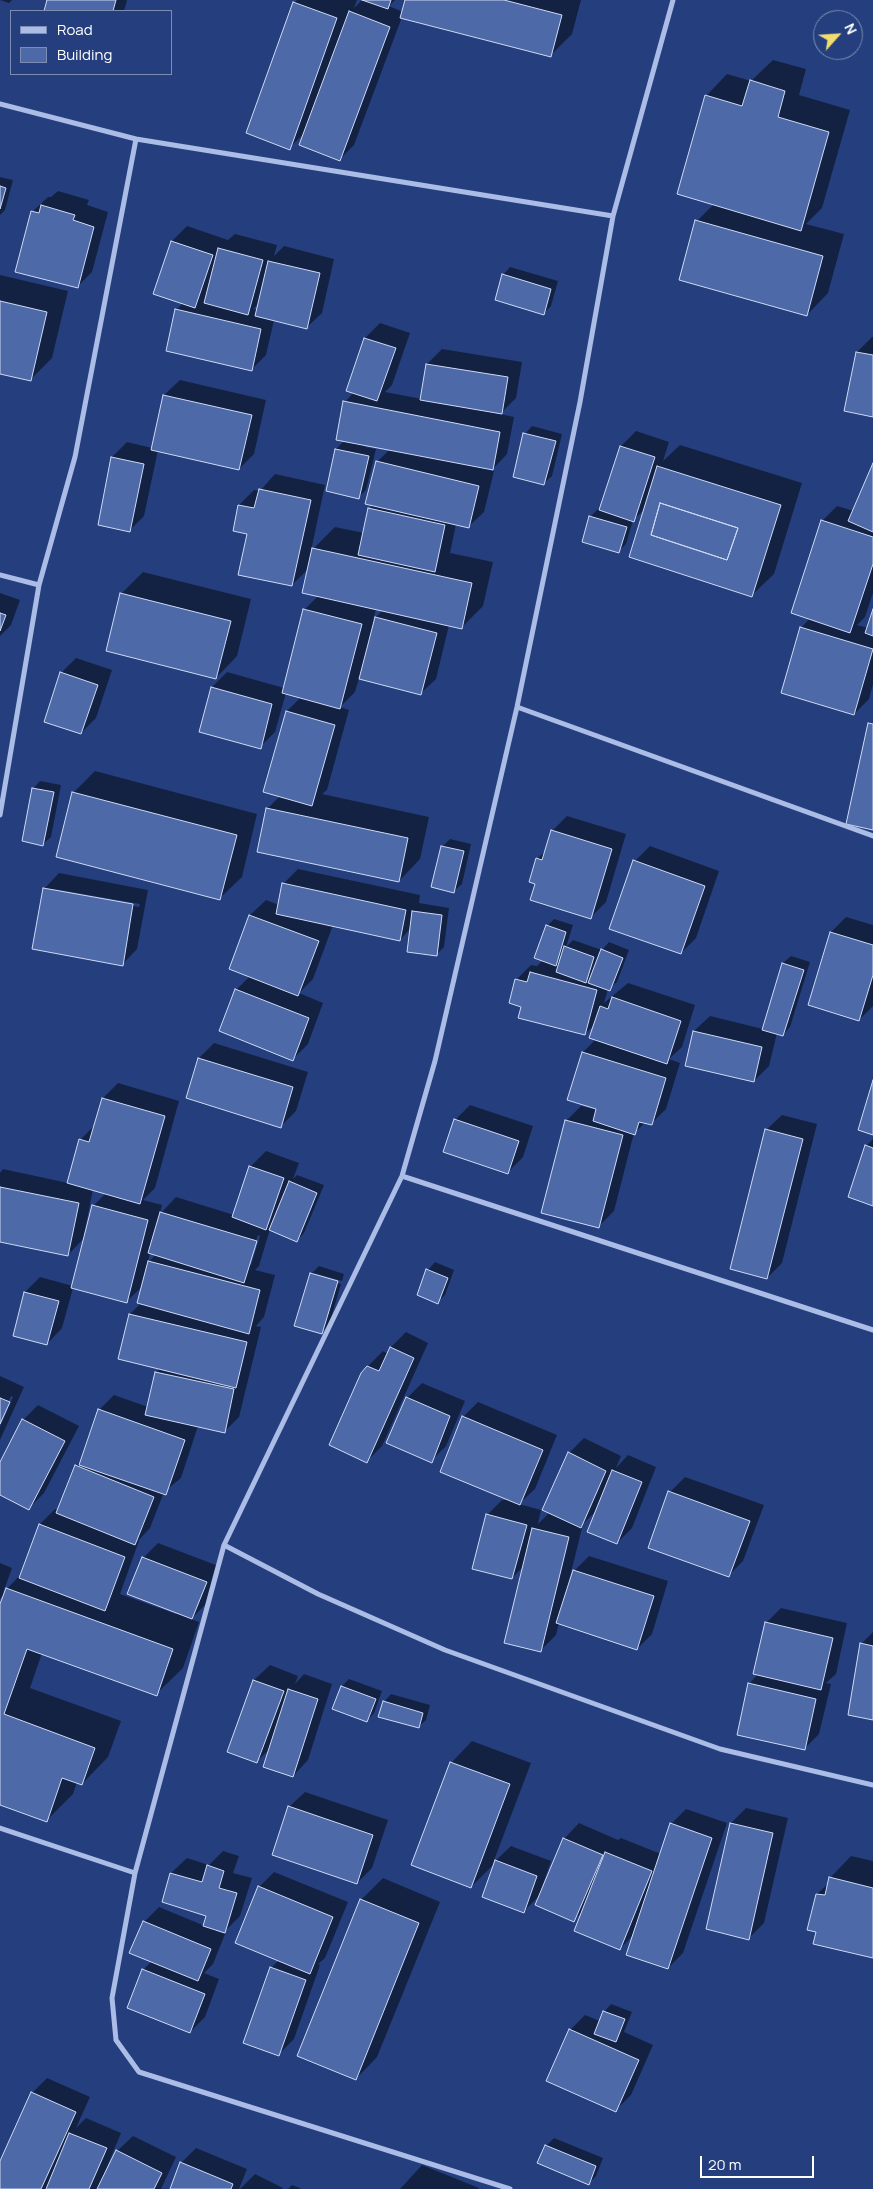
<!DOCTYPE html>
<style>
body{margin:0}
#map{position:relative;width:873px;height:2189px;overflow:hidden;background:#253f7e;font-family:Manrope,sans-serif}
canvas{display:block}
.legend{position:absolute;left:10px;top:10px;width:162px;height:65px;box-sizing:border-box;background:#253f7e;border:1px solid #7c8cb2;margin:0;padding:6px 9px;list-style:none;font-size:15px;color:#fff}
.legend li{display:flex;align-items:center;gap:10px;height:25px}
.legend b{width:25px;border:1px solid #7c8cb2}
.north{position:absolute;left:813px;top:10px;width:50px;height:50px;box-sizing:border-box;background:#253f7e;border:1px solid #7c8cb2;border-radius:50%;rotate:64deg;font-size:14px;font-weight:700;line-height:20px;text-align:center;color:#fff}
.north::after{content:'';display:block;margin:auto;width:18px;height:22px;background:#efdc6f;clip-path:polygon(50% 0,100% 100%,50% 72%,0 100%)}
.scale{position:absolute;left:700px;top:2156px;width:114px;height:22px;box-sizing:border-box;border:2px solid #fff;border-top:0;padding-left:6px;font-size:15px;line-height:18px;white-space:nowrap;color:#fff;-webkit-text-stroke:4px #253f7e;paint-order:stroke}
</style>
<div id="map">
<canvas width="873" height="2189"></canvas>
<ul class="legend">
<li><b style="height:6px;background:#abbde6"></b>Road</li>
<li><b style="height:14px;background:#4d69a7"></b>Building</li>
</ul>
<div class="north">N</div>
<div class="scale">20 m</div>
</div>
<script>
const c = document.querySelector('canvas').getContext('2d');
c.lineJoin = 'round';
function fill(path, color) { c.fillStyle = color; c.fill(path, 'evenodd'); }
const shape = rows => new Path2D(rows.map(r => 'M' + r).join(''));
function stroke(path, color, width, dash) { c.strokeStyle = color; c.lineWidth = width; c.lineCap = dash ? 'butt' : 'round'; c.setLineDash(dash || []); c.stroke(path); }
fill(shape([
 [0,0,12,0,9,3],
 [48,0,127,0,124,11,46,11],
 [297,0,357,0,354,8,362,0,395,0,389,6,403,12,406,0,581,0,572,34,551,55,402,17,354,145,339,160,305,133,289,148,294,3],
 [773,60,806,69,799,95,850,110,822,208,806,224,844,234,828,293,807,315,697,221,714,204,706,96,727,74,751,81],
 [0,177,13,180,5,210,0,215],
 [58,191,89,200,87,205,108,212,92,272,77,287,32,212,48,197,51,197],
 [187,226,228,240,235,234,277,245,274,256,284,246,334,259,322,313,306,328,274,320,266,355,251,370,176,310,183,303,155,293,172,241],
 [260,302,258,310,253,309],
 [510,267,558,281,551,306,544,313,503,275],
 [0,275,68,291,52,358,30,380,0,373],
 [380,323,410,333,392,385,385,392,422,399,427,364,442,349,522,362,516,398,500,414,514,417,507,454,491,471,494,471,484,512,468,527,456,524,450,553,493,562,483,606,461,628,449,625,436,679,420,694,359,678,355,692,340,707,349,710,327,790,322,794,429,817,420,859,399,881,267,809,280,796,287,711,301,697,286,693,275,732,260,747,212,687,227,672,284,688,304,610,318,596,309,568,292,585,249,533,239,505,254,490,260,491,275,474,325,485,311,551,335,527,364,533,369,509,374,504,377,462,390,449,366,444,365,447,376,449,366,490,358,498,336,449,345,440,345,402,354,392,365,338],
 [376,609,383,610,373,620],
 [872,337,873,337,873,416,857,352],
 [180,380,266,400,254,454,239,469,158,450,144,516,129,531,112,457,127,442,152,448,164,395],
 [532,426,562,434,552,476,544,483,525,434],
 [636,431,669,442,663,461,680,445,802,483,774,574,752,595,645,509,633,520,626,544,618,552,590,517,598,509,601,510,621,446],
 [873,466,873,593,865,617,857,625,868,628,873,613,873,684,869,699,854,714,801,628,810,618,822,521,837,506,854,511],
 [143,572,251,599,237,656,216,678,121,594],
 [0,593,20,600,11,625,0,636],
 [76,658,112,670,96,718,81,733,61,673],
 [95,771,257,814,242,877,220,898,73,793],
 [40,781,61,785,51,837,43,844,33,789],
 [567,816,626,834,606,902,591,917,536,883,537,859,546,850,552,831],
 [450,839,471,844,462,884,454,891,433,886,443,846],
 [650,846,719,871,696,938,681,953,635,861],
 [298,869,420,895,419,903,449,908,444,947,436,955,411,928,400,940,333,925,313,979,299,993,323,1003,308,1044,293,1059,236,990,250,976,230,968,250,915,266,900,279,905,283,884],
 [59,873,148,890,137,949,122,965,44,889],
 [54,889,140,904,139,907,54,891],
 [846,917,873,925,873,1006,859,1020,809,1004,831,932],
 [554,919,573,925,566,947,573,940,602,950,609,942,629,950,617,982,608,989,604,1003,628,983,695,1005,682,1047,669,1059,680,1063,666,1109,651,1124,646,1122,634,1133,614,1211,599,1226,566,1121,581,1106,594,1109,583,1052,596,1039,595,1024,585,1034,522,1006,516,980,531,965,537,966,543,960,547,926],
 [791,956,810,962,790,1027,783,1035,777,1033,769,1066,754,1081,687,1065,694,1031,710,1016,763,1029,783,963],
 [214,1043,308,1072,296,1111,281,1126,187,1097,199,1058],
 [118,1083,179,1101,155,1188,143,1200,162,1205,160,1214,176,1197,234,1215,251,1166,266,1151,299,1163,293,1179,297,1175,324,1185,304,1233,297,1241,270,1229,259,1266,255,1270,275,1275,264,1317,256,1326,261,1327,239,1417,224,1432,198,1426,181,1478,164,1492,150,1528,138,1541,139,1541,120,1594,176,1614,177,1612,143,1558,158,1543,221,1567,207,1603,191,1619,199,1622,183,1668,156,1694,42,1653,30,1688,121,1721,108,1757,82,1784,77,1782,73,1794,47,1820,0,1803,0,1608,3,1598,1,1597,0,1600,0,1563,12,1568,3,1593,21,1574,40,1524,55,1509,58,1510,76,1466,82,1460,99,1410,114,1395,148,1407,156,1373,160,1368,119,1358,130,1314,141,1303,143,1286,126,1302,73,1288,62,1328,47,1344,14,1335,25,1292,40,1277,73,1286,85,1237,68,1255,0,1241,0,1173,3,1169,68,1183,80,1140,96,1124,103,1098],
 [93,1189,106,1193,93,1206,86,1235,84,1235],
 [258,1235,260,1236,251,1265,248,1265],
 [150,1252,156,1254,148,1263],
 [470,1105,533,1126,523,1157,508,1172,455,1120],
 [782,1115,817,1124,782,1263,767,1278,766,1130],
 [873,1139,873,1205,866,1146],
 [435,1262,454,1270,445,1295,437,1302,428,1270],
 [319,1266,344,1274,342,1281,314,1273,314,1276,341,1284,329,1325,321,1333,311,1274],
 [406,1332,428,1343,382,1446,367,1461,368,1366,383,1351,388,1354,391,1347],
 [0,1376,24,1387,0,1440,0,1427,13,1397,11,1396,0,1421],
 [422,1383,465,1401,446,1446,431,1461,407,1398],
 [478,1402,557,1435,535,1489,519,1504,541,1510,538,1524,550,1512,569,1453,584,1438,621,1456,616,1468,628,1455,656,1467,632,1528,617,1543,598,1509,583,1524,569,1581,571,1581,574,1571,589,1556,668,1581,652,1634,637,1649,559,1623,556,1635,540,1651,524,1566,512,1578,487,1515,502,1500,510,1500,463,1417],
 [38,1405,79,1426,44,1493,29,1508,0,1493,0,1465,23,1420],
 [685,1477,764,1505,743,1561,728,1576,670,1492],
 [781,1608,847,1623,836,1674,826,1683,831,1684,819,1734,804,1749,749,1684,758,1674,766,1623],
 [873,1632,873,1718,861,1644],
 [270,1665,298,1676,295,1684,304,1674,332,1684,308,1760,293,1776,271,1748,256,1762,229,1752,254,1680],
 [349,1679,382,1691,374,1713,367,1721,334,1708,342,1686],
 [391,1694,430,1705,426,1720,418,1727,384,1702],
 [472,1741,531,1763,493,1863,511,1846,551,1861,542,1887,544,1888,564,1839,579,1823,618,1840,621,1838,661,1854,671,1824,686,1809,727,1823,683,1953,668,1968,634,1934,620,1949,583,1911,574,1920,542,1893,524,1911,495,1863,471,1887,451,1763],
 [305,1792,388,1820,372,1868,357,1883,289,1807],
 [746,1808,788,1818,764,1923,748,1939,707,1928,731,1823],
 [223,1851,239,1856,233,1873,252,1878,240,1916,225,1931,217,1929,216,1931,225,1934,213,1964,204,1973,219,1979,205,2017,190,2032,143,1970,152,1961,144,1922,159,1907,205,1926,208,1915,163,1901,171,1873,187,1858,209,1865],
 [851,1856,873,1861,873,1957,818,1932,817,1894,829,1883,830,1878],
 [274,1872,348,1902,325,1958,318,1964,320,1965,294,2039,278,2055,271,1968,279,1960,259,1887],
 [383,1878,440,1902,377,2057,356,2079,298,2056,361,1900],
 [611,2004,632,2012,624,2032,653,2045,631,2095,616,2110,570,2030,585,2015,600,2021,604,2012],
 [47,2078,90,2097,76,2128,86,2118,121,2133,104,2174,106,2175,117,2151,133,2136,176,2157,161,2189,0,2189,0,2164,32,2093],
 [554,2138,603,2158,596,2176,589,2183,546,2146],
 [196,2148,247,2169,239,2189,171,2189,181,2163],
 [422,2165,479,2188,479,2189,400,2189],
 [255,2174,283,2188,282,2189,240,2189],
 [292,2185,302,2189,288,2189]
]), '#0007');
const building = shape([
 [47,0,116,0,113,11,44,11,47,0],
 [362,0,391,0,388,9,362,0],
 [405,0,504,0,562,15,551,57,400,18,405,0],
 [293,2,337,18,290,150,246,133,293,2],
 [349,11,390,27,340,161,299,145,349,11],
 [750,80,785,91,778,117,829,132,801,231,677,194,705,95,742,106,750,80],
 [0,186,6,188,0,209,0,186],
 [41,205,75,215,73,220,94,227,78,288,15,272,31,211,39,213,41,205],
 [695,220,823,256,807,316,679,280,695,220],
 [171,241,213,255,195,308,153,294,171,241],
 [218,248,263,260,248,315,204,303,218,248],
 [268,261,320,273,307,329,255,316,268,261],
 [502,274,551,289,544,315,495,300,502,274],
 [0,301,47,312,31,381,0,374,0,301],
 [175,309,261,329,252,371,166,351,175,309],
 [364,338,396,348,377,401,346,391,364,338],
 [856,352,873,355,873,417,844,411,856,352],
 [426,364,508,377,502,414,420,400,426,364],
 [163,395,252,415,239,470,151,450,163,395],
 [343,401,500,432,493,470,336,440,343,401],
 [523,433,556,441,544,485,513,477,523,433],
 [620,446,655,457,634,522,599,510,620,446],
 [335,449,369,456,359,499,326,491,335,449],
 [111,457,144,464,130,532,98,525,111,457],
 [376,461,479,486,469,528,365,504,376,461],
 [873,463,873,532,848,521,873,463],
 [657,466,781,505,752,597,629,557,657,466],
 [660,503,738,528,727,560,651,535,660,503],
 [259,489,311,500,292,586,238,575,247,534,233,531,238,505,254,508,259,489],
 [660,503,738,528,727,560,651,535,660,503],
 [368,508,445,525,435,572,358,555,368,508],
 [589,516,627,527,619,553,582,542,589,516],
 [821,520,873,537,873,564,850,633,791,613,821,520],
 [312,548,472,583,462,629,302,593,312,548],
 [120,593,231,621,216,679,106,651,120,593],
 [303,609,362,624,340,709,282,693,303,609],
 [873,609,873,636,865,633,873,609],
 [0,613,6,615,0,631,0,613],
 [375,617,437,633,421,695,359,679,375,617],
 [800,627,873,649,854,715,781,693,800,627],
 [60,672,98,685,81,734,44,722,60,672],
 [211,687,272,704,261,749,199,732,211,687],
 [286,711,335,725,312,806,263,792,286,711],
 [868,723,873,724,873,830,846,824,868,723],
 [32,788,54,792,43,846,22,841,32,788],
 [72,792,237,835,220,900,56,857,72,792],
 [266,808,408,838,399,882,257,852,266,808],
 [551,830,612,849,591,919,530,900,535,884,529,882,536,858,542,860,551,830],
 [441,846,464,851,454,893,431,887,441,846],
 [633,860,705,886,681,954,609,929,633,860],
 [282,883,406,910,400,941,276,914,282,883],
 [43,888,133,904,123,966,32,949,43,888],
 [412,911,442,915,437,956,407,952,412,911],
 [249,915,319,941,298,996,229,969,249,915],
 [546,925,566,932,556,966,534,958,546,925],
 [830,932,873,945,873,975,859,1021,808,1005,830,932],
 [564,946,594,957,586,983,556,972,564,946],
 [601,949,623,958,610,991,588,983,601,949],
 [782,963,804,970,783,1036,762,1030,782,963],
 [530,972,597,990,585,1035,518,1018,521,1007,509,1003,515,979,527,982,530,972],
 [235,989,309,1018,293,1061,219,1031,235,989],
 [612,997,681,1021,667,1064,589,1038,600,1006,608,1009,612,997],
 [693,1031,762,1047,754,1082,685,1066,693,1031],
 [582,1052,666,1078,652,1125,639,1122,635,1135,593,1121,596,1109,567,1100,582,1052],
 [198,1058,293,1087,281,1128,186,1098,198,1058],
 [873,1080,873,1135,858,1130,873,1080],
 [102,1098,165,1116,140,1204,67,1183,79,1139,89,1142,102,1098],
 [454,1119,519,1141,508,1174,443,1152,454,1119],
 [565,1120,623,1135,599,1228,541,1213,565,1120],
 [765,1129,803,1139,767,1279,730,1269,765,1129],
 [865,1145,873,1148,873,1206,848,1197,865,1145],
 [249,1166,284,1178,266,1230,232,1217,249,1166],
 [289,1181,317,1193,297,1242,269,1230,289,1181],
 [0,1187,79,1203,68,1256,0,1242,0,1187],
 [92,1205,148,1220,127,1303,71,1288,92,1205],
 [160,1212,257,1241,244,1283,148,1253,160,1212],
 [148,1261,260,1290,249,1334,137,1303,148,1261],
 [426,1269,448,1278,438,1304,417,1295,426,1269],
 [310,1273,338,1281,322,1334,294,1326,310,1273],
 [24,1292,59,1301,47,1345,13,1336,24,1292],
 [129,1314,247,1342,236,1388,118,1359,129,1314],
 [390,1347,414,1358,367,1463,329,1445,361,1373,367,1366,379,1371,390,1347],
 [155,1372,234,1389,225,1433,145,1415,155,1372],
 [406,1397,450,1416,432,1463,386,1443,406,1397],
 [0,1398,10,1402,0,1424,0,1398],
 [98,1409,185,1440,166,1495,79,1465,98,1409],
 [462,1416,543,1450,520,1505,440,1472,462,1416],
 [22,1419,65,1441,29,1510,0,1495,0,1462,22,1419],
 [568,1452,606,1471,581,1528,542,1510,568,1452],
 [75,1465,154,1497,135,1545,56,1513,75,1465],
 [612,1470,642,1482,617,1544,587,1532,612,1470],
 [668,1491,750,1521,729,1577,648,1548,668,1491],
 [486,1514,527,1525,512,1579,472,1569,486,1514],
 [39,1524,125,1557,105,1611,19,1578,39,1524],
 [532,1528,569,1537,541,1652,504,1643,532,1528],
 [142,1557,207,1582,192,1619,127,1594,142,1557],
 [573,1570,654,1596,637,1650,556,1623,573,1570],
 [6,1588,173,1649,157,1696,27,1649,4,1714,95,1748,82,1785,62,1778,47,1822,0,1805,0,1604,6,1588],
 [765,1622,833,1638,821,1690,753,1674,765,1622],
 [860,1643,873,1646,873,1720,848,1715,860,1643],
 [253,1680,284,1691,257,1763,227,1752,253,1680],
 [748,1683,816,1699,805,1750,737,1735,748,1683],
 [341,1686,376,1699,367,1722,332,1709,341,1686],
 [288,1689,318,1699,293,1777,263,1767,288,1689],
 [383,1701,423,1713,419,1728,378,1717,383,1701],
 [450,1762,510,1784,471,1888,411,1865,450,1762],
 [288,1806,373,1835,357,1884,272,1855,288,1806],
 [670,1823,712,1838,668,1969,626,1955,670,1823],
 [730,1823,773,1833,749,1940,706,1929,730,1823],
 [563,1838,603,1855,574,1922,535,1905,563,1838],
 [605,1852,652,1871,620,1950,574,1931,605,1852],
 [495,1860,537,1876,524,1913,482,1897,495,1860],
 [207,1865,224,1871,219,1888,237,1893,225,1933,203,1926,206,1916,162,1902,170,1873,202,1882,207,1865],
 [829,1877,873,1888,873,1958,813,1944,816,1932,807,1930,816,1894,825,1895,829,1877],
 [258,1886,333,1917,310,1974,235,1943,258,1886],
 [360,1899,419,1923,356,2080,297,2056,360,1899],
 [143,1921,211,1949,198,1981,129,1953,143,1921],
 [270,1967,306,1980,279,2056,243,2043,270,1967],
 [142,1969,205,1994,190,2033,127,2008,142,1969],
 [603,2011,625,2019,616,2042,594,2034,603,2011],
 [569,2029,639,2060,616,2112,546,2081,569,2029],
 [31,2092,76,2112,41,2189,0,2189,0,2161,31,2092],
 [69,2133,107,2148,89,2189,46,2189,69,2133],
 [545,2145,596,2166,589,2185,537,2163,545,2145],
 [116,2150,162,2173,154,2189,97,2189,116,2150],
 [180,2162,233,2184,231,2189,170,2189,180,2162]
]);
fill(building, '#4d69a7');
stroke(building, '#cedaf5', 1);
stroke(shape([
 [0,104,136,139],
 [0,575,39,585],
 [517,707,873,836],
 [0,815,39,585,75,457,136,139,613,216],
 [402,1176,873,1330],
 [224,1545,318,1594,445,1650,720,1749,873,1785],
 [0,1828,135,1873],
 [510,2189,139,2072,116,2040,112,1998,135,1873,224,1545,402,1176,435,1061,517,707,580,402,613,216,673,0]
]), '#abbde6', 5);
</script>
